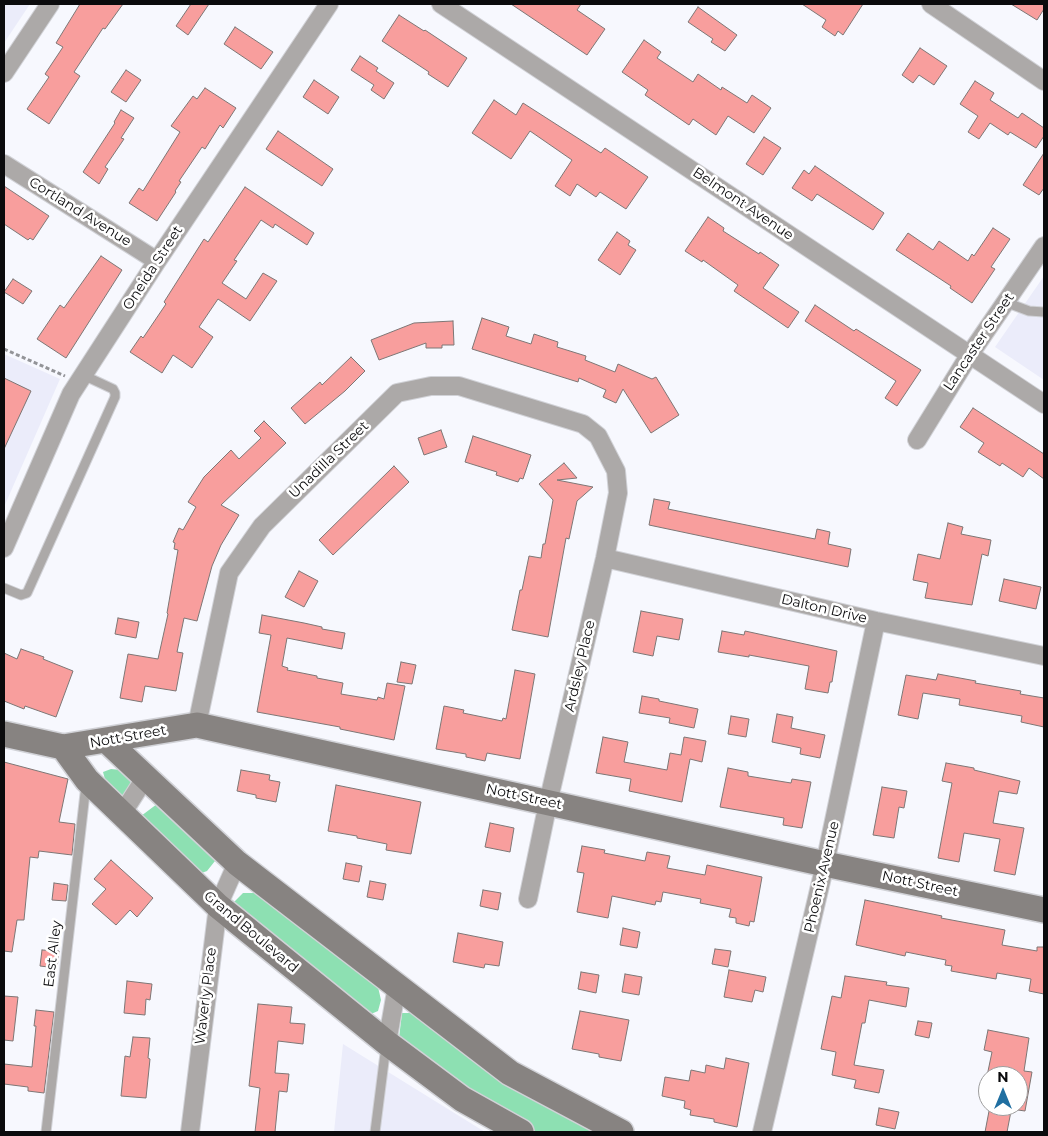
<!DOCTYPE html>
<style>
body{margin:0}
#map{position:relative;width:1048px;height:1136px;overflow:hidden;background:#f7f8fe;font-family:Montserrat,sans-serif}
canvas{display:block}
.frame{position:absolute;inset:0;border:5px solid #0b0b0d;pointer-events:none}
.north{position:absolute;left:978px;top:1066px;width:50px;height:50px;box-sizing:border-box;background:#fff;border:1px solid #9d9d9e;border-radius:50%;rotate:0deg;font-size:14px;font-weight:700;line-height:20px;text-align:center;color:#0b0b0d}
.north::after{content:'';display:block;margin:auto;width:18px;height:22px;background:#206fa1;clip-path:polygon(50% 0,100% 100%,50% 72%,0 100%)}
</style>
<div id="map">
<canvas width="1048" height="1136"></canvas>
<div class="frame"></div>
<div class="north">N</div>
</div>
<script>
const c = document.querySelector('canvas').getContext('2d');
c.lineJoin = 'round';
function fill(path, color) { c.fillStyle = color; c.fill(path, 'evenodd'); }
const shape = rows => new Path2D(rows.map(r => 'M' + r).join(''));
function stroke(path, color, width, dash) { c.strokeStyle = color; c.lineWidth = width; c.lineCap = dash ? 'butt' : 'round'; c.setLineDash(dash || []); c.stroke(path); }
function write(font, color, halo, rows, align = 'center') {
  c.font = font + ' Montserrat,sans-serif'; c.lineWidth = 5; c.setLineDash([]); c.textBaseline = 'middle'; c.strokeStyle = halo; c.fillStyle = color; for (const [text, x, y, turn = 0] of rows) {
    c.save(); c.translate(x, y); c.rotate((+turn || 0) * Math.PI / 180); c.textAlign = isNaN(turn) ? turn : align; if (halo) c.strokeText(text, 0, 0); c.fillText(text, 0, 0); c.restore();
  }
}
fill(shape([
 [4,4,30,4,4,43],
 [1044,276,1044,380,995,347],
 [4,354,60,379,4,507],
 [343,1044,485,1132,334,1132]
]), '#ebecfa');
fill(shape([
 [111,769,121,770,131,778,132,786,124,796,118,796,106,783,103,772],
 [157,804,209,848,215,861,207,871,199,874,141,816],
 [243,893,255,893,275,904,378,987,381,1000,378,1011,371,1014,358,1009,242,910,234,902],
 [402,1013,421,1013,601,1132,535,1132,451,1079,399,1038]
]), '#8de0b2');
const building = shape([
 [80,4,123,4,105,29,103,28,74,72,80,76,49,124,27,109,49,77,45,74,63,47,56,43,80,4],
 [191,4,209,4,188,35,176,26,191,4],
 [511,4,581,4,577,10,605,29,587,55,511,4],
 [802,4,863,4,843,35,838,31,835,36,822,27,826,20,802,4],
 [1011,4,1044,4,1044,9,1037,20,1011,4],
 [698,7,737,35,725,51,711,42,713,39,688,22,698,7],
 [399,15,424,31,425,30,467,58,448,87,428,74,429,72,382,41,399,15],
 [235,27,273,52,261,69,224,44,235,27],
 [644,40,661,52,657,58,693,82,698,74,721,90,722,87,747,103,752,95,771,108,754,133,728,116,716,135,693,119,689,125,645,95,648,90,622,72,644,40],
 [920,48,947,66,934,85,919,75,913,83,902,75,920,48],
 [360,56,378,68,376,71,394,83,384,99,371,90,374,85,351,70,360,56],
 [126,70,141,80,126,102,111,92,126,70],
 [314,80,339,97,328,114,303,97,314,80],
 [975,81,994,93,990,100,1018,118,1022,113,1044,128,1044,136,1036,148,1010,132,1008,135,990,123,979,139,968,132,978,116,960,104,975,81],
 [205,88,236,108,223,128,220,125,205,149,202,147,179,181,181,182,175,191,176,192,157,221,129,203,139,188,143,191,180,132,171,126,193,96,197,99,205,88],
 [494,100,516,115,523,103,601,153,605,148,648,177,626,209,600,192,596,197,577,184,570,196,555,186,572,160,530,131,511,159,472,133,494,100],
 [121,110,134,118,121,138,124,139,105,167,108,169,99,184,83,172,115,123,114,122,121,110],
 [278,131,333,169,322,186,266,149,278,131],
 [764,137,781,148,763,175,746,164,764,137],
 [1044,153,1044,188,1039,195,1023,185,1044,153],
 [815,166,884,213,873,230,817,194,812,201,792,188,804,170,809,174,815,166],
 [4,186,49,216,33,240,30,238,28,240,4,224,4,186],
 [245,187,314,233,307,245,275,224,273,228,261,220,234,260,237,261,222,283,246,299,263,273,277,281,250,321,218,299,199,327,213,337,192,368,173,355,162,373,130,352,141,336,143,338,166,304,164,302,204,239,208,242,245,187],
 [708,217,724,228,723,231,759,254,760,252,779,265,763,288,799,312,788,328,734,291,738,285,703,260,702,262,685,251,708,217],
 [993,228,1010,239,991,267,995,269,972,303,950,288,951,286,896,250,908,233,933,250,939,241,968,261,972,254,974,256,993,228],
 [617,232,630,241,628,245,636,250,620,275,598,260,617,232],
 [101,256,122,270,66,358,37,339,60,305,64,308,101,256],
 [13,279,32,291,23,304,4,292,13,279],
 [815,305,854,331,856,329,921,370,897,406,885,398,896,381,805,321,815,305],
 [482,318,509,327,506,336,531,344,534,334,558,342,557,347,586,356,585,360,615,372,618,364,652,379,656,377,679,415,651,433,623,389,616,403,603,397,606,390,579,378,578,382,472,349,482,318],
 [453,321,454,345,442,345,442,348,426,348,426,343,379,360,371,340,414,323,453,321],
 [351,357,365,371,345,391,305,424,291,408,320,382,322,385,351,357],
 [4,378,31,391,4,449,4,378],
 [973,408,1044,454,1044,479,1029,468,1023,477,1002,463,1000,466,978,452,984,443,960,427,973,408],
 [264,421,286,443,221,505,239,515,221,545,212,566,197,621,184,618,177,652,183,653,176,691,145,686,142,702,120,698,128,654,158,659,168,614,167,613,178,550,174,549,175,543,173,542,179,528,183,530,196,507,188,502,204,477,231,450,239,459,261,438,254,431,264,421],
 [441,430,447,447,424,455,418,438,441,430],
 [473,436,531,455,523,479,520,478,518,482,496,475,497,472,465,462,473,436],
 [564,463,577,478,557,480,593,487,577,501,569,539,566,538,548,637,512,630,520,590,522,590,529,556,541,558,543,544,545,544,553,500,539,484,564,463],
 [394,466,409,482,333,555,319,540,394,466],
 [654,499,670,502,668,509,815,539,817,529,830,532,828,544,851,549,848,567,649,525,654,499],
 [948,523,963,527,961,534,991,540,988,556,982,554,972,605,925,598,928,583,913,580,918,554,940,559,948,523],
 [299,571,318,581,304,607,285,597,299,571],
 [1004,579,1041,587,1036,609,999,601,1004,579],
 [641,611,683,619,679,640,657,636,653,656,633,652,641,611],
 [262,615,304,623,322,627,322,629,345,633,342,649,287,638,282,666,288,668,287,670,317,676,317,678,343,683,341,694,377,700,378,697,384,699,387,683,405,686,394,740,340,729,340,727,257,712,271,635,259,633,262,615],
 [118,618,139,622,136,638,115,634,118,618],
 [722,631,744,635,745,631,837,651,832,682,830,682,828,693,805,689,809,666,749,655,749,657,718,652,722,631],
 [21,649,44,657,43,659,73,671,56,717,25,706,24,709,4,701,4,653,17,659,21,649],
 [401,662,416,665,412,684,397,682,401,662],
 [515,670,535,674,520,759,487,753,485,761,466,757,466,754,436,749,444,706,464,710,463,713,502,721,503,718,506,719,515,670],
 [938,674,976,681,975,683,1021,691,1020,694,1044,698,1044,727,1021,722,1022,716,959,705,960,699,923,693,918,719,898,715,906,675,936,680,938,674],
 [642,696,659,699,659,701,698,709,694,728,669,723,670,718,639,713,642,696],
 [777,714,793,717,791,728,825,735,820,758,800,754,801,748,772,742,777,714],
 [731,716,749,719,746,737,728,734,731,716],
 [603,737,628,742,624,762,667,770,670,753,681,755,684,737,706,741,702,762,690,759,682,802,629,791,631,779,596,773,603,737],
 [4,762,68,779,59,822,75,824,72,855,39,851,38,858,30,857,24,920,17,920,12,952,4,951,4,762],
 [946,763,974,768,974,770,1020,781,1017,794,999,791,993,823,1024,828,1015,875,994,871,1000,839,964,833,959,862,938,858,952,783,942,781,946,763],
 [728,768,748,772,748,776,791,783,792,779,811,782,802,828,783,825,784,818,720,807,728,768],
 [241,770,270,775,269,780,280,782,276,802,256,798,256,795,237,791,241,770],
 [336,785,421,802,411,854,386,850,387,844,357,838,357,836,328,831,336,785],
 [882,787,907,791,904,808,899,807,894,838,873,835,882,787],
 [490,823,514,828,510,852,485,847,490,823],
 [582,846,605,850,604,853,645,861,647,852,670,856,667,868,705,875,707,865,762,877,754,922,750,921,749,926,736,923,736,918,729,917,731,909,700,903,701,899,663,892,661,902,656,901,655,905,612,896,608,918,577,912,584,873,577,872,582,846],
 [111,860,153,898,137,917,130,910,116,925,92,904,106,889,94,879,111,860],
 [346,863,362,866,359,882,343,879,346,863],
 [370,881,386,884,383,900,367,897,370,881],
 [54,883,68,885,66,901,52,900,54,883],
 [483,890,501,893,498,910,480,906,483,890],
 [865,900,942,916,941,918,1005,930,1002,945,1037,951,1037,947,1044,947,1044,994,1029,991,1031,979,997,973,996,979,951,971,952,966,945,965,946,960,906,952,905,956,856,945,865,900],
 [623,928,640,932,637,948,620,945,623,928],
 [458,933,503,942,499,966,485,964,484,968,453,962,458,933],
 [715,949,731,951,728,967,712,964,715,949],
 [42,950,59,951,57,968,40,966,42,950],
 [729,970,766,977,763,992,755,990,752,1002,724,997,729,970],
 [581,972,599,975,596,993,578,989,581,972],
 [625,974,642,977,639,995,622,992,625,974],
 [845,976,887,982,886,985,909,988,906,1007,869,1000,865,1023,862,1023,854,1065,884,1070,879,1093,854,1088,856,1080,832,1075,836,1052,821,1049,832,996,841,998,845,976],
 [127,981,152,984,150,1000,146,999,145,1015,124,1013,127,981],
 [4,996,18,997,13,1041,4,1040,4,996],
 [258,1004,292,1007,290,1023,305,1024,303,1044,278,1041,275,1073,289,1074,287,1092,279,1091,275,1132,255,1132,260,1088,249,1086,258,1004],
 [36,1010,54,1012,44,1093,28,1091,28,1087,4,1084,4,1064,32,1067,36,1026,34,1026,36,1010],
 [580,1011,629,1020,621,1061,599,1057,599,1054,572,1049,580,1011],
 [918,1021,932,1023,929,1038,915,1035,918,1021],
 [988,1030,1029,1038,1024,1071,1032,1072,1025,1111,1018,1110,1018,1076,987,1076,992,1052,984,1050,988,1030],
 [133,1037,150,1038,148,1058,150,1059,146,1098,121,1096,125,1056,130,1057,133,1037],
 [726,1058,749,1063,737,1127,714,1122,714,1119,690,1115,691,1110,684,1108,685,1101,662,1096,665,1077,689,1081,691,1070,705,1073,706,1065,724,1069,726,1058],
 [990,1106,1012,1106,1007,1132,985,1132,990,1106],
 [879,1108,899,1112,895,1129,876,1125,879,1108]
]);
fill(building, '#f89e9d');
stroke(building, '#7d7675', 1);
const lane = shape([
 [1005,302,1029,311,1044,312],
 [4,588,21,595,27,593,115,397,115,393,113,389,83,375],
 [46,1132,86,785],
 [375,1132,386,1046]
]);
const street = shape([
 [441,4,1044,404],
 [931,4,1044,81],
 [4,73,50,4],
 [4,164,157,261],
 [917,440,970,354,1044,246],
 [4,548,71,394,157,261,329,4],
 [605,558,876,621,1044,656],
 [197,725,229,573,262,526,397,393,431,386,459,386,583,424,598,436,616,471,618,493,605,558,548,803,528,899],
 [122,814,145,778],
 [387,1043,397,986],
 [190,1132,218,906,237,863],
 [762,1132,823,873,876,621]
]);
const secondary = shape([
 [4,734,63,747,197,725,825,864,1044,910],
 [107,741,237,863,510,1073,621,1132],
 [63,747,87,780,218,906,387,1043,462,1099,521,1132]
]);
stroke(lane, '#d1d2d7', 11);
stroke(street, '#d1d2d7', 20);
stroke(secondary, '#d1d2d7', 28);
stroke(shape([
 [4,349,65,376]
]), '#939498', 3, [4, 2.5]);
stroke(lane, '#aca9a8', 9);
stroke(street, '#aca9a8', 18);
stroke(secondary, '#878381', 25);
write('14px', '#0b0b0d', '#fff', [
 ["Belmont Avenue",743,204,34],
 ["Cortland Avenue",80,212,32],
 ["Oneida Street",153,268,-57],
 ["Lancaster Street",979,342,-56],
 ["Unadilla Street",329,460,-44],
 ["Dalton Drive",824,609,13],
 ["Ardsley Place",580,666,-77],
 ["Nott Street",128,737,-10],
 ["Nott Street",524,797,12],
 ["Phoenix Avenue",822,877,-77],
 ["Nott Street",920,884,12],
 ["Grand Boulevard",251,932,40],
 ["East Alley",53,954,-83],
 ["Waverly Place",206,996,-83]
]);
</script>
